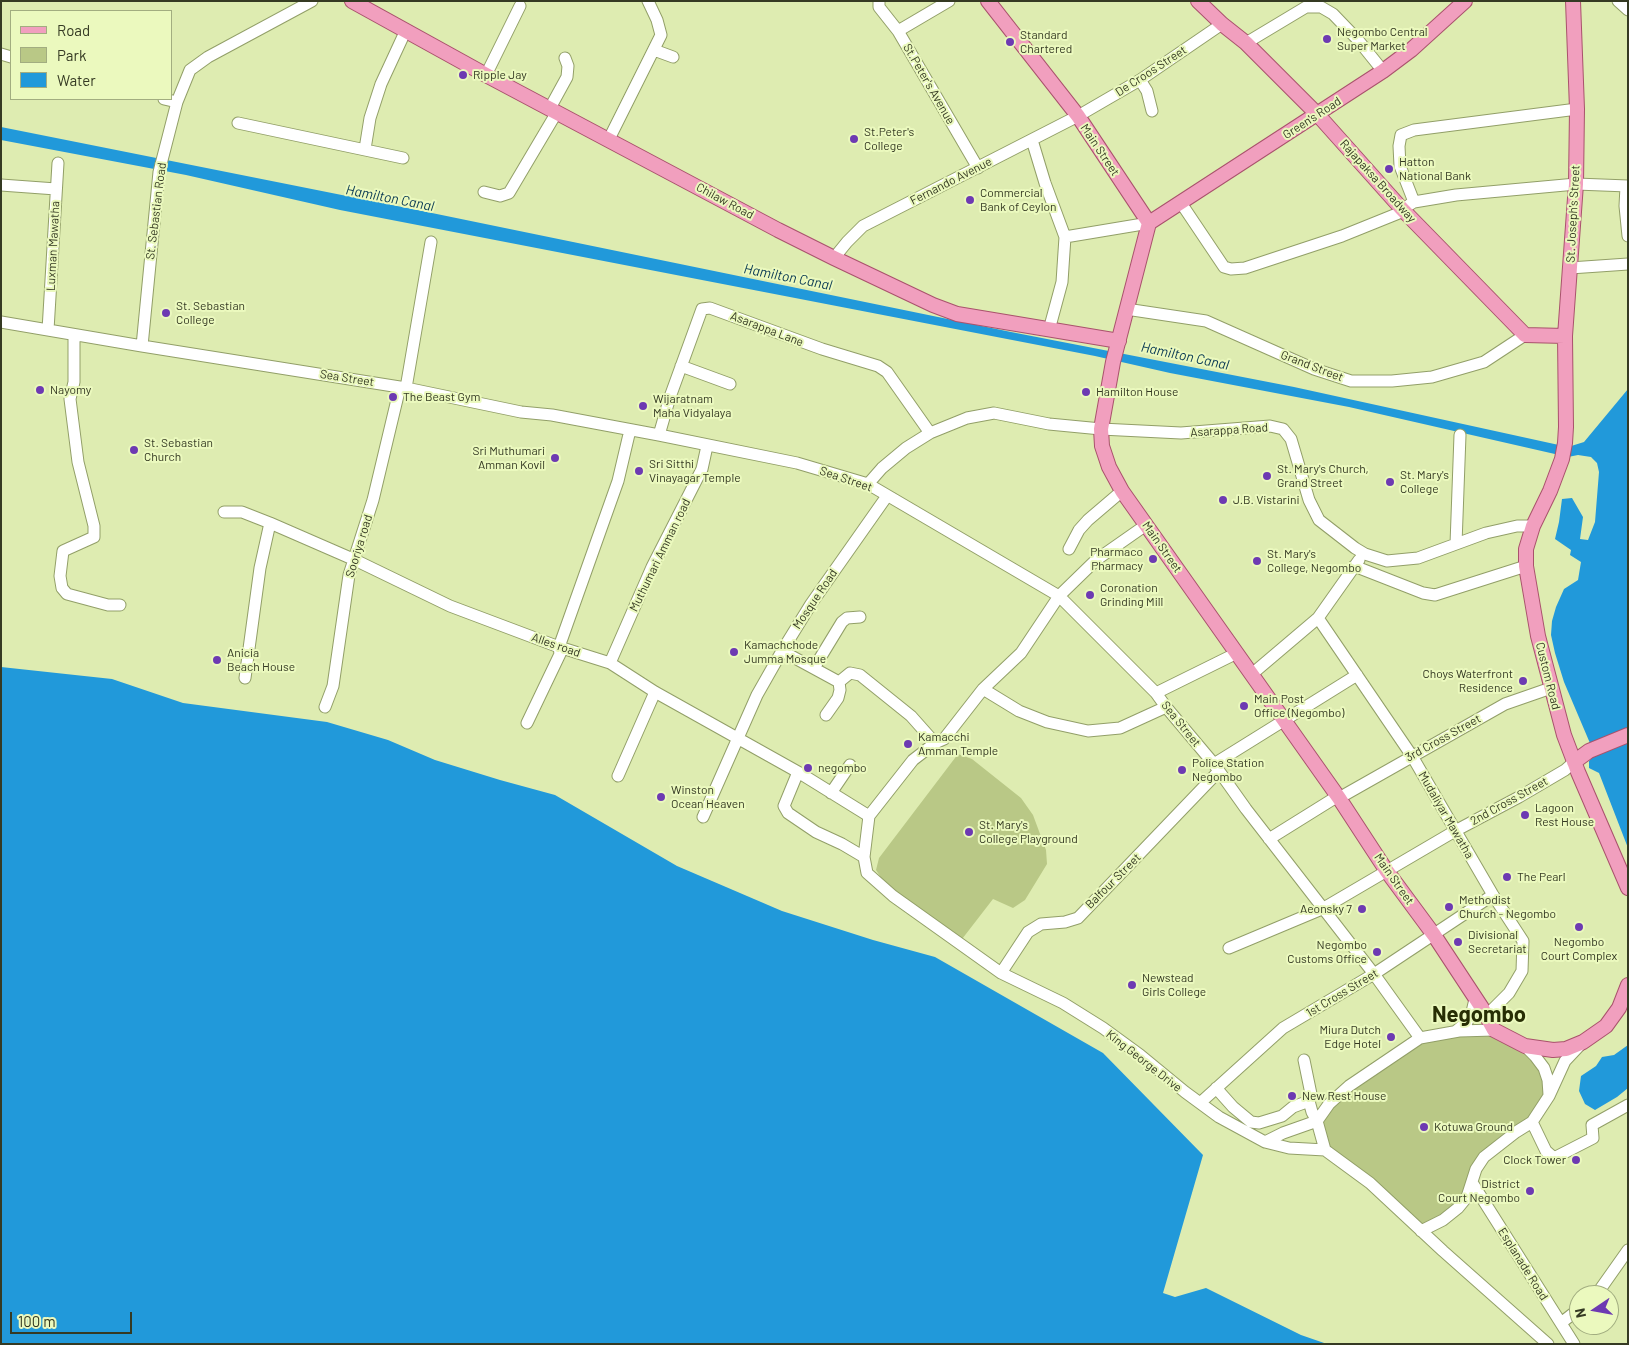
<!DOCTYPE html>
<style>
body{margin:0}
#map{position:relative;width:1629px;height:1345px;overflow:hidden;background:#deecb1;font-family:Barlow,sans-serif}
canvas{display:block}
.frame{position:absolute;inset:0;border:2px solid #353a23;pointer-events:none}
.legend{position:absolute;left:10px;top:10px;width:162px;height:90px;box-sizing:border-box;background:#ebf9be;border:1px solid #a2ad80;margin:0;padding:6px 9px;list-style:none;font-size:15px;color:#353a23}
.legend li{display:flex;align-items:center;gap:10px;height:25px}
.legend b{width:25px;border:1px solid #a2ad80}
.north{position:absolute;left:1569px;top:1285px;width:50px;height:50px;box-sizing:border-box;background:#ebf9be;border:1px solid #a2ad80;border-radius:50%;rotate:258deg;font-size:14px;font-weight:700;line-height:20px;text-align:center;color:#353a23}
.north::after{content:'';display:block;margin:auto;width:18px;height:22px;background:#6d3ab2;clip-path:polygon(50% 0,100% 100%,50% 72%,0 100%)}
.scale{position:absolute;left:10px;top:1312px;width:122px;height:22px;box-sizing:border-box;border:2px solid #353a23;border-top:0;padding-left:6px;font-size:15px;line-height:18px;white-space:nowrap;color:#353a23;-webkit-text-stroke:4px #ebf9be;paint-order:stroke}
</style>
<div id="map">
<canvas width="1629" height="1345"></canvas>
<div class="frame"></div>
<ul class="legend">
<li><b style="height:6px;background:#f19fbe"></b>Road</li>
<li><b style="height:14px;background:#b9c886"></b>Park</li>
<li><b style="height:14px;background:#2199da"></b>Water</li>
</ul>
<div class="north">N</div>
<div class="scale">100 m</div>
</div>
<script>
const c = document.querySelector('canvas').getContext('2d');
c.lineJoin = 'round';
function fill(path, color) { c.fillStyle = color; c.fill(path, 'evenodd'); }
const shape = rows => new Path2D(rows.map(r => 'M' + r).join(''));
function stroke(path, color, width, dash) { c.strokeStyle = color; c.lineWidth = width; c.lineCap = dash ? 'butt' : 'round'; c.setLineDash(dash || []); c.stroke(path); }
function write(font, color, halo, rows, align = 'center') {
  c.font = font + ' Barlow,sans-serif'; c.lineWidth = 4; c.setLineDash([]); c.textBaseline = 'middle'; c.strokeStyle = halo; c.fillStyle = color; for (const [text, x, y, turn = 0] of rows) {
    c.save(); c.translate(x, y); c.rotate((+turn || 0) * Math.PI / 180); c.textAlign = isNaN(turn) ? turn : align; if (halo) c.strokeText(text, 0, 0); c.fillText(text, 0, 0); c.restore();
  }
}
fill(shape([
 [958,754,972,759,1021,798,1033,815,1046,850,1047,864,1025,900,1013,908,993,899,959,943,893,896,876,870,879,858],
 [1494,1030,1525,1046,1546,1075,1541,1111,1484,1157,1467,1197,1421,1231,1329,1146,1323,1119,1329,1097,1420,1038]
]), '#b9c886');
fill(shape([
 [1,127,427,212,1011,332,1294,387,1568,447,1584,442,1628,389,1628,848,1599,773,1589,768,1589,761,1595,755,1564,682,1555,653,1551,635,1552,621,1556,607,1564,589,1578,580,1581,562,1570,555,1571,550,1555,539,1559,522,1562,499,1572,498,1583,517,1580,539,1588,540,1595,522,1599,472,1597,463,1591,457,1578,455,1568,457,1349,407,1170,373,1095,356,340,210,186,175,1,140],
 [1,667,112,679,183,703,327,722,388,740,435,760,500,780,555,795,677,866,782,911,873,940,935,957,1103,1053,1203,1155,1163,1293,1175,1297,1206,1288,1301,1335,1327,1344,1,1344],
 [1628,1045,1628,1088,1617,1097,1595,1110,1585,1104,1579,1091,1581,1076,1596,1066,1602,1057,1614,1055]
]), '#2199da');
const minor = shape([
 [879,1,879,7,898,31,978,168],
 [1618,1,1628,10],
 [898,31,949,1],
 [1246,43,1306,7,1321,7,1333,14,1358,40,1383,71],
 [654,50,673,57],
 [1,54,11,57],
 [486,75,520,6],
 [1140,80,1147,91,1152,111],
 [164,99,177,102],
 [550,108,567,77,568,66,565,58],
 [238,123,403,158],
 [609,139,661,35,657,20,648,1],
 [1032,140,1045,183,1065,237,1062,282,1049,330],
 [365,149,370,118,381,84,406,30],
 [1,185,56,189],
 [1626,186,1625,206,1628,236],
 [484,192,500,196,509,193,557,112],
 [1414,202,1400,166,1399,146,1401,135,1414,130,1577,109],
 [1181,203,1224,267,1231,269,1245,268,1342,236,1404,211],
 [1409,205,1414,202,1456,195,1576,184,1628,186],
 [1065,237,1149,223],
 [834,258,847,242,863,226,1078,116,1140,80,1222,24],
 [1570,268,1628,264],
 [1126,309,1206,321,1314,369,1351,381,1392,381,1432,377,1484,362,1525,335],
 [1,322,142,346,406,388,521,412,552,415,659,435,797,463,868,484,1059,596,1156,693,1166,707,1214,764,1246,809,1374,974,1420,1038],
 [48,330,58,163],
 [74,335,74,382,70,399,78,462,94,526,94,537,63,551,60,576,62,588,67,594,108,605,120,605],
 [142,346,159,172,177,102,190,70,208,57,312,1],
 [681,366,730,384],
 [406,388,431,242],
 [659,435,670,397,702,309,710,308,822,349,878,366,887,372,930,433],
 [868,484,882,468,906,448,930,433,967,418,994,413,1049,424,1101,429,1181,433,1270,426,1283,429,1291,439,1309,500,1319,520,1355,548,1365,554,1387,561,1418,558,1486,533,1517,526,1533,526],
 [224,512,242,512,270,523,355,560,450,606,559,647,610,663,655,692,798,772,869,816],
 [1146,525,1096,560,1059,596,1021,653,983,689,944,739,935,743,913,760,869,816,864,857,867,873,893,896,1001,973,1063,1003,1103,1028,1140,1055,1185,1092,1219,1117,1265,1142,1283,1133,1317,1121,1329,1104,1349,1086,1420,1038,1459,1031,1494,1030],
 [1456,544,1460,435],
 [1069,549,1079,530,1088,520,1122,491],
 [1354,566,1423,593,1435,595,1526,566],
 [1318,618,1412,756,1493,895,1523,941,1522,971,1509,993,1486,1016],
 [782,651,839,682,850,673,860,675,911,716,935,743],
 [610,663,652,567,702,469,707,446],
 [814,668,842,622,847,618,860,617],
 [1252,674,1318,618,1359,560],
 [245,678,260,568,270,523],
 [983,689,1019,711,1047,722,1088,731,1120,728,1166,707],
 [1156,693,1237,653],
 [325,707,333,686,349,575,373,500,400,387],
 [826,715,838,698,840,690,839,682],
 [527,723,560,654,559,647,618,481,630,430],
 [1214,764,1357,675],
 [798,772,784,806,788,813,816,832,842,844,864,857],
 [618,776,655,692],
 [831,793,850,765],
 [1339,798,1505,704,1551,688],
 [703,817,757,695,782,651,811,604,887,496],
 [1269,839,1338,796],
 [1229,948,1322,909,1455,831,1519,797,1565,770,1574,762],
 [1001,973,1028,932,1041,924,1065,922,1078,918,1219,771],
 [1456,1031,1467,1022,1472,1012,1475,999],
 [1525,1046,1535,1056,1544,1068,1548,1080,1549,1095],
 [1304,1060,1311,1094,1309,1101,1312,1112,1317,1121,1325,1150,1370,1183,1443,1251,1548,1344],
 [1216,1088,1233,1107,1251,1122,1259,1123,1282,1116,1293,1107,1309,1101],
 [1200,1103,1283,1028,1374,974,1493,895],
 [1532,1122,1546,1151,1554,1158,1593,1138,1592,1125,1628,1105],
 [1265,1142,1289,1148,1325,1150],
 [1473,1184,1574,1344],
 [1421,1231,1443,1220,1458,1208,1467,1197,1476,1169,1484,1157,1516,1132,1532,1122,1549,1096,1565,1061,1581,1044],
 [1595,1295,1599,1291,1628,1250],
 [1561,1323,1579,1309]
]);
const major = shape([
 [352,1,486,75,778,230,834,258,933,305,957,314,1119,341],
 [988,1,1078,116,1149,223,1113,362,1101,429,1102,446,1109,467,1122,491,1339,798,1386,870,1434,935,1482,1008,1494,1030,1525,1046,1553,1050,1566,1049,1583,1042,1606,1026,1619,1008,1628,985],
 [1198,1,1222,24,1246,43,1318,115,1401,208,1525,335,1565,336],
 [1573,1,1577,109,1576,184,1565,336,1566,427,1565,443,1562,459,1550,491,1533,526,1526,549,1526,566,1538,636,1564,735,1578,772,1628,888],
 [1149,223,1383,71,1411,50,1465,1],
 [1574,762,1589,751,1628,735]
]);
stroke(minor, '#929f68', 13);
stroke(major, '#a9526c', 16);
stroke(minor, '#fff', 11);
stroke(major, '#f19fbe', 14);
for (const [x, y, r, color] of [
 [1327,39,5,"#6d3ab2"],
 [1010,42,5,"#6d3ab2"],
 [463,75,5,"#6d3ab2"],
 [854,139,5,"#6d3ab2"],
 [1389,169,5,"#6d3ab2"],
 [970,200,5,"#6d3ab2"],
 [166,313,5,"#6d3ab2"],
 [40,390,5,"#6d3ab2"],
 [1086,392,5,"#6d3ab2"],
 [393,397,5,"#6d3ab2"],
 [643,406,5,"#6d3ab2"],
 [134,450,5,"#6d3ab2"],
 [555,458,5,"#6d3ab2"],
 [639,471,5,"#6d3ab2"],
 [1267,476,5,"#6d3ab2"],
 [1390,482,5,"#6d3ab2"],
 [1223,500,5,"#6d3ab2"],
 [1153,559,5,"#6d3ab2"],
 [1257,561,5,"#6d3ab2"],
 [1090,595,5,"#6d3ab2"],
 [734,652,5,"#6d3ab2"],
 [217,660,5,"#6d3ab2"],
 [1523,681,5,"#6d3ab2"],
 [1244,706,5,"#6d3ab2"],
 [908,744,5,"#6d3ab2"],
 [808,768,5,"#6d3ab2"],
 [1182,770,5,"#6d3ab2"],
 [661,797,5,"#6d3ab2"],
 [1525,815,5,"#6d3ab2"],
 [969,832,5,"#6d3ab2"],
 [1507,877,5,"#6d3ab2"],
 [1449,907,5,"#6d3ab2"],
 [1362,909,5,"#6d3ab2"],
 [1579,927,5,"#6d3ab2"],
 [1458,942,5,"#6d3ab2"],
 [1377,952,5,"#6d3ab2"],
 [1132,985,5,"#6d3ab2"],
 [1391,1037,5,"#6d3ab2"],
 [1292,1096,5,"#6d3ab2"],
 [1424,1127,5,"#6d3ab2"],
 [1576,1160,5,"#6d3ab2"],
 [1530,1191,5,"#6d3ab2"]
]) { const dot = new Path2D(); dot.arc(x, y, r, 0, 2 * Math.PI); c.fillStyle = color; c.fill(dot); stroke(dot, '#ebf9be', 2); }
write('12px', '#353a23', '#ebf9be', [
 ["Negombo Central",1337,32],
 ["Super Market",1337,46],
 ["Standard",1020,35],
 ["Chartered",1020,49],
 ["Ripple Jay",473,75],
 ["St.Peter's",864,132],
 ["College",864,146],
 ["Hatton",1399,162],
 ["National Bank",1399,176],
 ["Commercial",980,193],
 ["Bank of Ceylon",980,207],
 ["St. Sebastian",176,306],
 ["College",176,320],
 ["Nayomy",50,390],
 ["Hamilton House",1096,392],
 ["The Beast Gym",403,397],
 ["Wijaratnam",653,399],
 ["Maha Vidyalaya",653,413],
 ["St. Sebastian",144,443],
 ["Church",144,457],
 ["Sri Muthumari",545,451,"right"],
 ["Amman Kovil",545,465,"right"],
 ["Sri Sitthi",649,464],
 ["Vinayagar Temple",649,478],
 ["St. Mary's Church,",1277,469],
 ["Grand Street",1277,483],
 ["St. Mary's",1400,475],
 ["College",1400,489],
 ["J.B. Vistarini",1233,500],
 ["Pharmaco",1143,552,"right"],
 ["Pharmacy",1143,566,"right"],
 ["St. Mary's",1267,554],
 ["College, Negombo",1267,568],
 ["Coronation",1100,588],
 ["Grinding Mill",1100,602],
 ["Kamachchode",744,645],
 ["Jumma Mosque",744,659],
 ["Anicia",227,653],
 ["Beach House",227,667],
 ["Choys Waterfront",1513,674,"right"],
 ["Residence",1513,688,"right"],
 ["Main Post",1254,699],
 ["Office (Negombo)",1254,713],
 ["Kamacchi",918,737],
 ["Amman Temple",918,751],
 ["Police Station",1192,763],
 ["Negombo",1192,777],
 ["negombo",818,768],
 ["Winston",671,790],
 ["Ocean Heaven",671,804],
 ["Lagoon",1535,808],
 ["Rest House",1535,822],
 ["St. Mary's",979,825],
 ["College Playground",979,839],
 ["The Pearl",1517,877],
 ["Methodist",1459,900],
 ["Church - Negombo",1459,914],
 ["Aeonsky 7",1352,909,"right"],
 ["Divisional",1468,935],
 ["Secretariat",1468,949],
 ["Negombo",1579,942,"center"],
 ["Court Complex",1579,956,"center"],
 ["Negombo",1367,945,"right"],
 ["Customs Office",1367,959,"right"],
 ["Newstead",1142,978],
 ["Girls College",1142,992],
 ["Miura Dutch",1381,1030,"right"],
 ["Edge Hotel",1381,1044,"right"],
 ["New Rest House",1302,1096],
 ["Kotuwa Ground",1434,1127],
 ["Clock Tower",1566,1160,"right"],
 ["District",1520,1184,"right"],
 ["Court Negombo",1520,1198,"right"]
], 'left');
write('12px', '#353a23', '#ebf9be', [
 ["De Croos Street",1151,71,-33],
 ["St.Peter's Avenue",929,84,60],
 ["Green's Road",1312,118,-33],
 ["Main Street",1100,150,56],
 ["Fernando Avenue",951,181,-27],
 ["Rajapaksa Broadway",1378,181,48],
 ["Chilaw Road",725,201,28],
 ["St. Sebastian Road",156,211,-83],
 ["St. Joseph's Street",1573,214,-87],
 ["Luxman Mawatha",53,246,-87],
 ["Asarappa Lane",767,329,21],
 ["Grand Street",1312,366,21],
 ["Sea Street",347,378,9],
 ["Asarappa Road",1229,430,-4],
 ["Sea Street",846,479,19],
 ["Sooriya road",359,546,-73],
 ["Main Street",1162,547,55],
 ["Muthumari Amman road",660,555,-64],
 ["Mosque Road",815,599,-56],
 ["Alles road",556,645,19],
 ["Custom Road",1548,676,76],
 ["Sea Street",1181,724,51],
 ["3rd Cross Street",1443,738,-29],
 ["2nd Cross Street",1509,801,-29],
 ["Mudaliyar Mawatha",1446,815,60],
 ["Main Street",1394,879,55],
 ["Balfour Street",1113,881,-45],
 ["1st Cross Street",1342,993,-31],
 ["King George Drive",1144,1061,38],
 ["Esplanade Road",1523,1264,58]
]);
write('italic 14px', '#093953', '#ebf9be', [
 ["Hamilton Canal",390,198,11],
 ["Hamilton Canal",788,277,11],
 ["Hamilton Canal",1185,356,12]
]);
write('bold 22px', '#272e04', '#ebf9be', [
 ["Negombo",1479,1015]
]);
</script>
